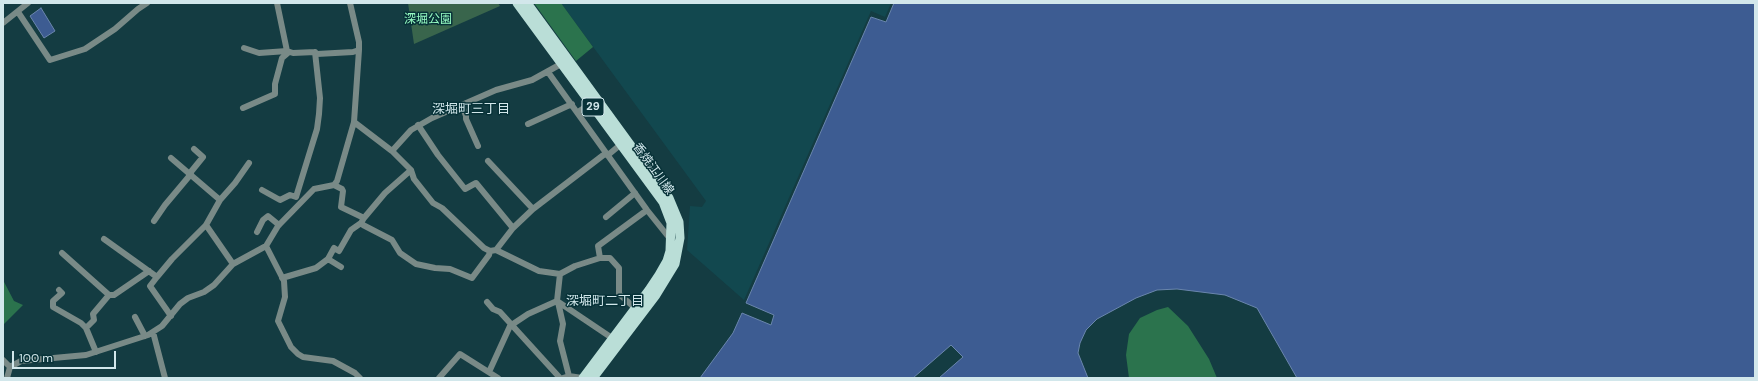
<!DOCTYPE html>
<meta charset="utf-8">
<style>
body{margin:0}
#map{position:relative;width:1758px;height:381px;overflow:hidden;background:#143c42;font-family:"DM Sans",sans-serif}
canvas{display:block}
.frame{position:absolute;inset:0;border:4px solid #d2e7eb;pointer-events:none}
.scale{position:absolute;left:12px;top:351px;width:104px;height:18px;box-sizing:border-box;border:2px solid #d2e7eb;border-top:0;padding-left:5px;font-size:12px;line-height:14px;white-space:nowrap;color:#d2e7eb;-webkit-text-stroke:3px #073238;paint-order:stroke}
</style>
<div id="map">
<canvas width="1758" height="381"></canvas>
<div class="frame"></div>
<div class="scale">100 m</div>
</div>
<script>
const c = document.querySelector('canvas').getContext('2d');
c.lineJoin = 'round';
function fill(path, color) { c.fillStyle = color; c.fill(path, 'evenodd'); }
const shape = rows => new Path2D(rows.map(r => 'M' + r).join(''));
function stroke(path, color, width, dash) { c.strokeStyle = color; c.lineWidth = width; c.lineCap = dash ? 'butt' : 'round'; c.setLineDash(dash || []); c.stroke(path); }
function write(font, color, halo, rows, align = 'center') {
  c.font = font + ' "DM Sans","Noto Sans JP",sans-serif'; c.lineWidth = 3; c.setLineDash([]); c.textBaseline = 'middle'; c.strokeStyle = halo; c.fillStyle = color; for (const [text, x, y, turn = 0] of rows) {
    c.save(); c.translate(x, y); c.rotate((+turn || 0) * Math.PI / 180); c.textAlign = isNaN(turn) ? turn : align; if (halo) c.strokeText(text, 0, 0); c.fillText(text, 0, 0); c.restore();
  }
}
fill(shape([
 [561,3,891,3,885,17,871,11,744,300,687,250,690,206,702,207,706,201]
]), '#12484f');
fill(shape([
 [408,3,498,3,500,6,414,44]
]), '#39654c');
fill(shape([
 [534,3,561,3,593,47,576,61],
 [3,280,14,301,23,305,3,325],
 [1168,307,1188,326,1209,359,1217,378,1129,378,1126,355,1129,334,1140,318,1157,310]
]), '#2b734d');
const water = shape([
 [894,3,1755,3,1755,378,1297,378,1257,308,1225,295,1177,289,1157,290,1136,298,1097,319,1086,330,1080,343,1078,353,1088,378,939,378,963,357,951,345,913,378,700,378,733,333,742,313,771,325,774,315,746,303,871,17,886,22,894,3],
 [41,8,55,31,44,38,30,16,41,8]
]);
fill(water, '#3d5c92');
stroke(water, '#6a86ad', 1);
stroke(shape([
 [277,3,287,51,293,53,315,52,317,54,353,52,359,50,359,42,350,3],
 [18,12,50,60,85,49,115,29,138,9,147,3],
 [3,23,28,3],
 [244,48,259,53,287,51],
 [548,72,647,210,671,240],
 [462,105,466,116,466,119,478,146],
 [243,108,275,94,275,84,282,58,289,52],
 [578,112,590,104],
 [354,122,392,151,411,170,414,179,433,203,442,208,484,248,490,251,496,250,513,228,533,209,606,153,608,155,620,145],
 [528,124,572,104],
 [418,125,438,155,465,189,476,183,513,228],
 [392,151,411,130,432,118,496,90,532,80,561,64],
 [488,161,533,209],
 [190,173,203,157,194,149],
 [334,185,337,181,354,122,359,50],
 [262,190,280,200,290,195,296,197,317,129,319,114,320,98,315,52],
 [220,200,235,183,249,163],
 [606,217,635,193],
 [364,218,385,193,411,170],
 [154,221,165,205,191,174],
 [206,225,233,264],
 [257,232,263,220,268,216,279,225],
 [104,239,157,277,172,259,206,225,220,200,171,158],
 [266,246,284,281,285,297,278,321,291,347,298,354,303,357,333,361,355,373,360,378],
 [496,250,539,271,560,274,575,266,600,258,610,258,619,268,619,294,635,308],
 [62,253,109,295,114,295,149,271],
 [600,258,598,246,647,210],
 [328,259,341,267],
 [157,277,150,286,171,316],
 [282,278,316,268,328,259,334,248,339,251,351,230,361,223],
 [59,290,62,293,53,301,53,307,81,323,86,328,96,352],
 [557,301,612,338],
 [557,301,560,274],
 [487,302,493,309,500,312,560,378],
 [558,302,563,324,560,341,569,376],
 [135,317,145,336],
 [86,328,94,320,93,314,109,295],
 [153,332,165,378],
 [3,360,10,367],
 [489,372,510,326,528,314,557,301],
 [7,378,10,367,21,361,86,355,148,335,162,326,180,304,188,298,204,292,214,285,233,264,266,246,278,226,314,189,334,185,342,189,343,191,341,207,364,218,361,223,363,225,392,240,400,253,416,264,435,268,450,269,472,278,489,255,490,251],
 [439,378,460,354,498,378],
 [563,378,569,376,582,378]
]), '#798a87', 6);
stroke(shape([
 [517,3,663,202,671,223,670,251,667,261,659,275,649,290,583,378],
 [527,3,669,198,679,222,680,238,675,264,656,295,593,378]
]), '#baded7', 9);
for (const [x, y, w] of [
 [593,107,22]
]) { const box = new Path2D(); box.roundRect(x - w / 2, y - 9, w, 18, 3); c.fillStyle = '#073238'; c.fill(box); stroke(box, '#d2e7eb', 1); }
write('bold 11px', '#d2e7eb', null, [
 ["29",593,107]
]);
write('12px', '#96fac1', '#073238', [
 ["深堀公園",428,20]
]);
write('12px', '#d2e7eb', '#073238', [
 ["香焼江川線",653,169,54]
]);
write('13px', '#d2e7eb', '#073238', [
 ["深堀町三丁目",471,110],
 ["深堀町二丁目",605,302]
]);
</script>
